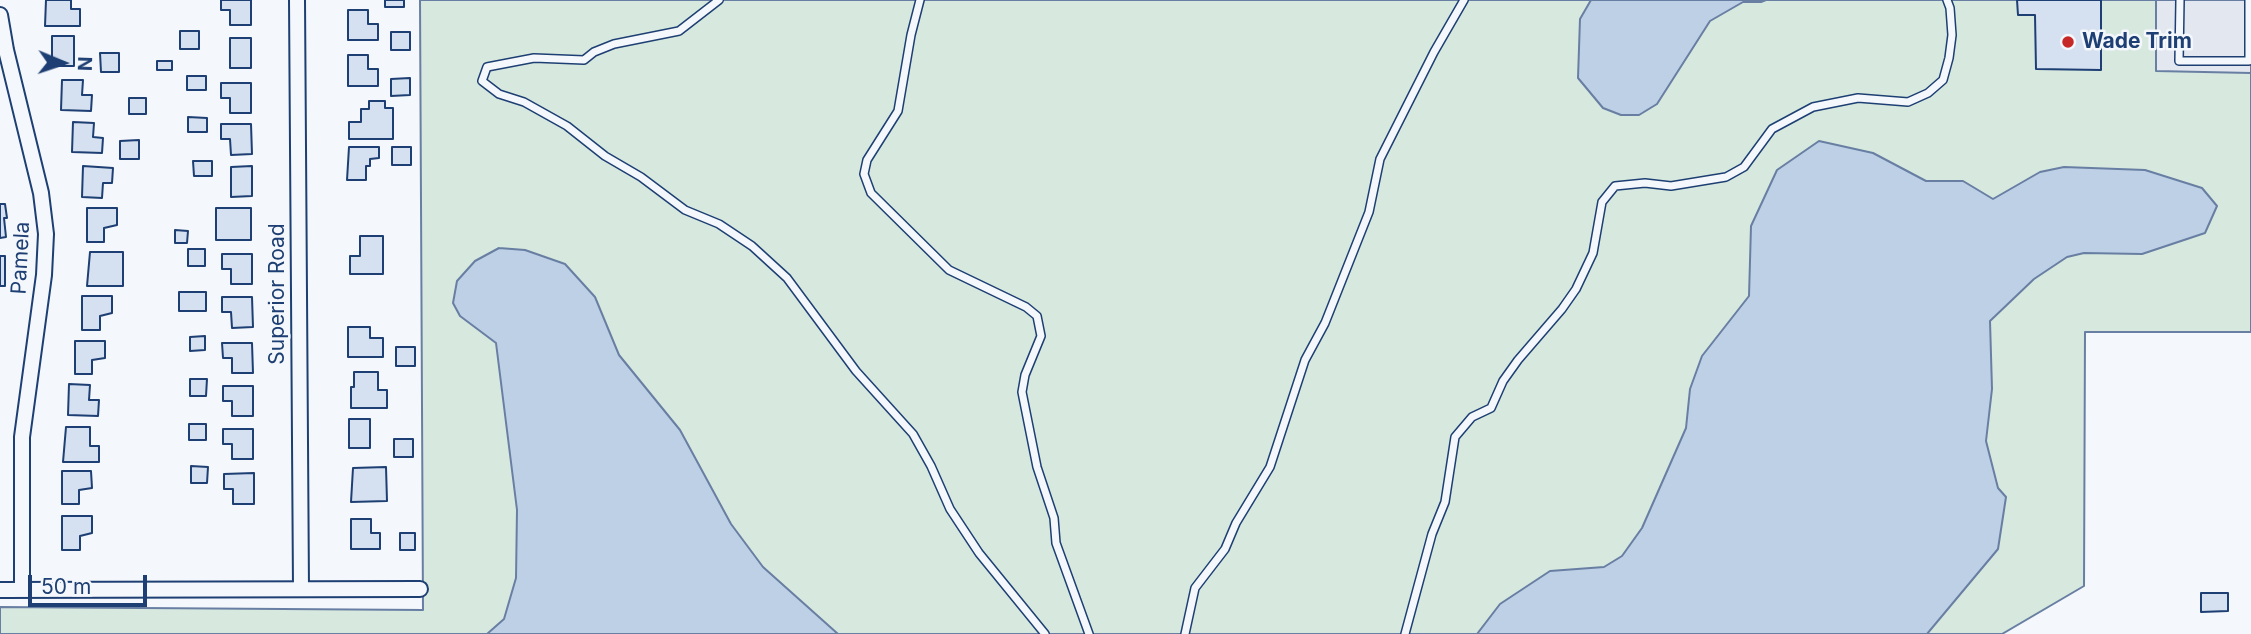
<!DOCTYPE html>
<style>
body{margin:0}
#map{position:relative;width:2251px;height:634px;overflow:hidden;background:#f4f7fb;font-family:Inter,sans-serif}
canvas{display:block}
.north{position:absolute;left:28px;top:28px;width:70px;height:70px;-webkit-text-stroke:5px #f4f7fb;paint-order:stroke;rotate:92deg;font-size:19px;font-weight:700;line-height:28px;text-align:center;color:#1d3f73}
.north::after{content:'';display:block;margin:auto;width:24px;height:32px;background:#1d3f73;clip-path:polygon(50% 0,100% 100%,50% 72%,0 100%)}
.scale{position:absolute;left:28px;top:575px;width:119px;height:32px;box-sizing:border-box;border:4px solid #1d3f73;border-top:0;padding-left:9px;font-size:21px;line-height:24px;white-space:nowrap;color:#1d3f73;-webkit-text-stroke:5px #f4f7fb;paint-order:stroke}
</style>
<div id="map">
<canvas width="2251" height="634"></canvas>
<div class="north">N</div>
<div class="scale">50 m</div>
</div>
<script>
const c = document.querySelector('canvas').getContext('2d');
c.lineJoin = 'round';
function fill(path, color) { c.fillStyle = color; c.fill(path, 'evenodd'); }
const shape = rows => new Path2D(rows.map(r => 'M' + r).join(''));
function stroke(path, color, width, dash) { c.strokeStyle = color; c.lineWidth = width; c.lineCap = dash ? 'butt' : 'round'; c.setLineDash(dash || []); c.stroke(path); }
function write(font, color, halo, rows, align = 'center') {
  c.font = font + ' Inter,sans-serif'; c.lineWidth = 5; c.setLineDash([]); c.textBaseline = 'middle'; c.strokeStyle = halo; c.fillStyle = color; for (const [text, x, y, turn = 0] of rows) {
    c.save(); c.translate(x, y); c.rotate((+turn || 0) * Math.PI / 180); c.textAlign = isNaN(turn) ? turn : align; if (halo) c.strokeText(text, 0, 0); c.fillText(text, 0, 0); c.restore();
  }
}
const green = shape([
 [420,0,2251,0,2251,332,2085,332,2084,586,2002,634,0,634,0,607,423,610,420,0]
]);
fill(green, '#d7e8df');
stroke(green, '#687fa3', 2);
const parking = shape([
 [2156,0,2251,0,2251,73,2156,71,2156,0]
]);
fill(parking, '#e3e8f0');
stroke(parking, '#687fa3', 2);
const water = shape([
 [1591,0,1766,0,1761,2,1743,2,1710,21,1657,104,1639,115,1621,115,1603,108,1578,78,1580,19,1591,0],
 [1819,141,1873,153,1926,181,1963,181,1993,199,2040,172,2064,167,2145,170,2202,188,2217,206,2205,233,2142,254,2084,253,2067,257,2034,279,1990,321,1992,389,1986,441,1998,488,2006,497,1998,549,1927,634,1477,634,1500,604,1550,571,1604,567,1622,556,1642,528,1686,428,1690,389,1702,356,1749,296,1751,226,1777,170,1819,141],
 [499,248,525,250,565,264,595,297,619,355,680,430,731,524,763,567,838,634,487,634,504,619,516,578,517,510,496,343,460,316,453,303,457,281,475,261,499,248]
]);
fill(water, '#bed0e5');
stroke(water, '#687fa3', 2);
const building = shape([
 [46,0,71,0,71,9,80,9,80,26,45,26,46,0],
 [221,0,251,0,251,25,230,25,230,10,221,10,221,0],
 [385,0,404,0,404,7,385,7,385,0],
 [2017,0,2101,0,2101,70,2036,69,2035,15,2018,15,2017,0],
 [348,10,368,10,368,24,378,24,378,40,348,40,348,10],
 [180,31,199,31,199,49,180,49,180,31],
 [391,32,410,32,410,50,391,50,391,32],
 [52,36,74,36,74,66,52,66,52,36],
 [230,38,251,38,251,68,230,68,230,38],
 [100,53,119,53,119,72,101,72,100,53],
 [348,55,368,55,368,69,378,69,378,86,348,86,348,55],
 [157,61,172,61,172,70,157,70,157,61],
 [187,76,206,76,206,90,187,90,187,76],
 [410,78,410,95,391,96,391,79,410,78],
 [62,80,83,80,82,95,92,95,91,111,61,110,62,80],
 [221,83,251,83,251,113,230,113,230,98,221,98,221,83],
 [129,98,146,98,146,114,129,114,129,98],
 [369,101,385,101,385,108,393,108,393,139,349,139,349,122,361,122,361,109,369,109,369,101],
 [188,117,207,118,207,132,188,132,188,117],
 [73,122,94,123,93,137,103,138,102,153,72,152,73,122],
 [221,124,251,124,252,154,231,155,230,139,221,139,221,124],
 [139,140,139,159,120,159,120,141,139,140],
 [349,147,379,147,379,158,370,159,370,166,366,166,366,180,347,180,349,147],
 [392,147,411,147,411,165,392,165,392,147],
 [193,161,212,161,212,176,194,176,193,161],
 [83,166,113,168,112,183,103,183,102,198,82,197,83,166],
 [252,166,252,196,231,197,231,167,252,166],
 [0,204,5,204,7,218,4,218,6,237,0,238,0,204],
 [87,208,117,208,117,225,104,228,104,242,87,242,87,208],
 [216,208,251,208,251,240,216,240,216,208],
 [175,230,188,231,187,243,175,243,175,230],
 [360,236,383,236,383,274,350,274,350,256,360,256,360,236],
 [188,249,205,249,205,266,188,266,188,249],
 [90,252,123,252,123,286,87,286,90,252],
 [222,254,252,254,252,284,231,284,231,269,222,269,222,254],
 [0,256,5,256,5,286,0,286,0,256],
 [179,292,206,292,206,311,179,311,179,292],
 [82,296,112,296,112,313,100,316,100,330,82,330,82,296],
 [222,297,252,297,253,327,232,328,231,312,222,312,222,297],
 [348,327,370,327,370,338,383,338,383,357,348,357,348,327],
 [205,336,205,350,190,351,190,337,205,336],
 [75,341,105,341,105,358,92,360,92,374,75,374,75,341],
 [222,343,252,343,253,373,232,373,232,358,223,358,222,343],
 [396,347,415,347,415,366,396,366,396,347],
 [354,372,378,372,378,390,387,390,387,408,351,408,351,387,354,387,354,372],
 [190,379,207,379,206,396,190,396,190,379],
 [69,384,90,385,89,400,99,400,98,416,68,415,69,384],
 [223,386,253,386,253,416,232,416,232,401,223,401,223,386],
 [349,419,370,419,370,448,349,448,349,419],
 [189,424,206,424,206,440,189,440,189,424],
 [66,427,90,427,90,446,99,446,99,462,63,462,66,427],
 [223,429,253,429,253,459,232,459,232,444,223,444,223,429],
 [394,439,413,439,413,457,394,457,394,439],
 [191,466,208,467,207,483,191,483,191,466],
 [386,467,387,501,351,502,353,468,386,467],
 [62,471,91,471,92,488,79,490,79,504,62,504,62,471],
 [254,473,254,504,233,504,233,489,224,489,224,474,254,473],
 [62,516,92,516,92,533,80,536,80,550,62,550,62,516],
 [351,519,371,519,371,533,380,533,380,549,351,549,351,519],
 [400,533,415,533,415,550,400,550,400,533],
 [2201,593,2228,593,2228,611,2201,612,2201,593]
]);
fill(building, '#d5e0f0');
stroke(building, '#1d3f73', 2);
const lane = shape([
 [719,0,679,31,614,44,594,52,584,60,534,58,487,67,482,81,499,94,524,102,567,126,605,156,641,177,685,210,719,224,752,246,787,278,856,371,913,434,931,466,950,509,979,553,1045,634],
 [920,0,911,35,898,111,867,160,864,174,871,193,949,270,1026,307,1037,316,1041,336,1025,375,1022,392,1037,467,1054,518,1056,543,1089,634],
 [2180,0,2179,61,2249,61,2249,0],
 [1185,634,1195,588,1225,549,1236,523,1270,467,1305,360,1325,323,1369,212,1380,159,1434,52,1464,0],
 [1405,634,1432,534,1445,502,1455,437,1472,417,1491,408,1503,381,1518,360,1562,309,1576,289,1593,253,1602,202,1615,186,1645,183,1671,186,1726,177,1744,167,1772,129,1813,107,1858,98,1908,102,1928,93,1943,80,1949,58,1952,35,1950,8,1947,0]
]);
const street = shape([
 [297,0,301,588],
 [0,15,6,50,41,193,46,234,44,275,22,437,22,590],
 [0,590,420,589]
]);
stroke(lane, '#1d3f73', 10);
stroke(street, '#1d3f73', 18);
stroke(lane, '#f4f7fb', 7);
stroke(street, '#f4f7fb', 14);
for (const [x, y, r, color] of [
 [2068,42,7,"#c62828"]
]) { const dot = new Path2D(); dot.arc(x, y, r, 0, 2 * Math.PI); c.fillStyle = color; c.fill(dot); stroke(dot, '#f4f7fb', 2.5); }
write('bold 21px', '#1d3f73', '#f4f7fb', [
 ["Wade Trim",2082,42]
], 'left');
write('21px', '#1d3f73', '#f4f7fb', [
 ["Pamela",21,258,-87],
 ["Superior Road",278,294,-90]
]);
</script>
